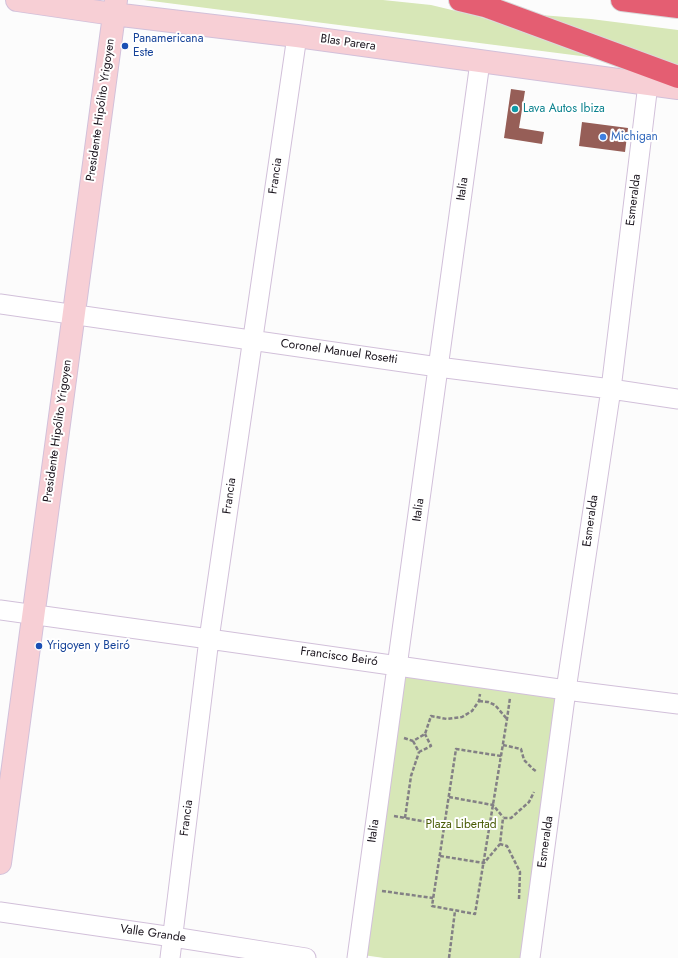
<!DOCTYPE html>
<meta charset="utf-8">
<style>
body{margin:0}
canvas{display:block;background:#fcfcfc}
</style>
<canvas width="678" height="958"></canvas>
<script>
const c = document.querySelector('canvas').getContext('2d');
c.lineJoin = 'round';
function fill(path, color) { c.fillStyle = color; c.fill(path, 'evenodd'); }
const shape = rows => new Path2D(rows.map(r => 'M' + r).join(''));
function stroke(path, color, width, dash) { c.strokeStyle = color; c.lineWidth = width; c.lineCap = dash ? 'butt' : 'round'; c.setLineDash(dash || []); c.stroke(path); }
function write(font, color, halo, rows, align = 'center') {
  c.font = font + ' Jost,sans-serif'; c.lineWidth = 4; c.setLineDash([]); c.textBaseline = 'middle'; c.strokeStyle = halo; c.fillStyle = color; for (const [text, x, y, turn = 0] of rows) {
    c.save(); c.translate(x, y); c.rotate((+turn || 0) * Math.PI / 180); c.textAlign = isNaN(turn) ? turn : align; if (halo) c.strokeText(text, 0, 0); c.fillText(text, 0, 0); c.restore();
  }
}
fill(shape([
 [144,0,383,0,431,5,477,16,612,60],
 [528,14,591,19,678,30,678,66],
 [403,674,560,695,523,958,384,958,363,955]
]), '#d7e7b7');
fill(shape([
 [511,89,525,91,519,128,544,132,542,144,504,138],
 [582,122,628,128,625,152,579,146]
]), '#965e57');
const street = shape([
 [0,304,438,367,611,389,678,399],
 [0,610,209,639,566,690,678,704],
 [0,912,173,937,306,958],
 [170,958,209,639,297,36],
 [357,958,480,62],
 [530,958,566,690,611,389,648,84]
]);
const secondary = shape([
 [17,0,113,14,297,36,678,88],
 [0,863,116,0]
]);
const highway = shape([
 [460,0,485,6,678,77],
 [622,0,678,7]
]);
stroke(street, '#d2c0da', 21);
stroke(secondary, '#d2c0da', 24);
stroke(highway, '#dad9db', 24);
stroke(shape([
 [479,701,488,702,495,705,507,719],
 [404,738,413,741,425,734,431,716,447,719,462,717,472,711,479,701,480,694],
 [413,741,419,752,431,746,425,734],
 [503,745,521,749,524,760,533,769,537,772],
 [501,756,456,749,432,906,475,914,501,756,507,719,510,698],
 [449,797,493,805,503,817],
 [394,816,444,825],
 [405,818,411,776,419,752],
 [440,856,484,863,500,844],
 [382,891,433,898],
 [519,899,520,872,507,846,500,844,503,818,511,818,529,802,534,792],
 [449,958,455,911]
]), '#838085', 2.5, [4, 2]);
stroke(street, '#fff', 19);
stroke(secondary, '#f7cfd5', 22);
stroke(highway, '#e45e72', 22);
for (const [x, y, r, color] of [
 [125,46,4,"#1a4fb4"],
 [515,109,4,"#0f9aa8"],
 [603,137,4,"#3f7fe0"],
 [39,646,4,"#1a4fb4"]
]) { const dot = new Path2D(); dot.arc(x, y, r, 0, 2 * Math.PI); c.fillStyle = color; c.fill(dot); stroke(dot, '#fff', 1.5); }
write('12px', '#164399', '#fff', [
 ["Panamericana",133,39],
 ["Este",133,53],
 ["Yrigoyen y Beiró",47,646]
], 'left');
write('12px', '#18121b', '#fff', [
 ["Blas Parera",348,43,8],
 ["Presidente Hipólito Yrigoyen",101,110,-82],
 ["Francia",276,176,-82],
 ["Italia",463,189,-82],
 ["Esmeralda",634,200,-83],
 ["Coronel Manuel Rosetti",339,352,8],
 ["Presidente Hipólito Yrigoyen",58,431,-82],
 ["Francia",230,496,-82],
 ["Italia",419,510,-82],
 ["Esmeralda",591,521,-82],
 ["Francisco Beiró",339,657,8],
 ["Francia",187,818,-83],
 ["Italia",374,831,-82],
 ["Esmeralda",546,842,-82],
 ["Valle Grande",153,934,8]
]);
write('12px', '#0d838f', '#fff', [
 ["Lava Autos Ibiza",523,109]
], 'left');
write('12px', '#366cbe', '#fff', [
 ["Michigan",611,137]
], 'left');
write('12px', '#4a5c06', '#fff', [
 ["Plaza Libertad",461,825]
]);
</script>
